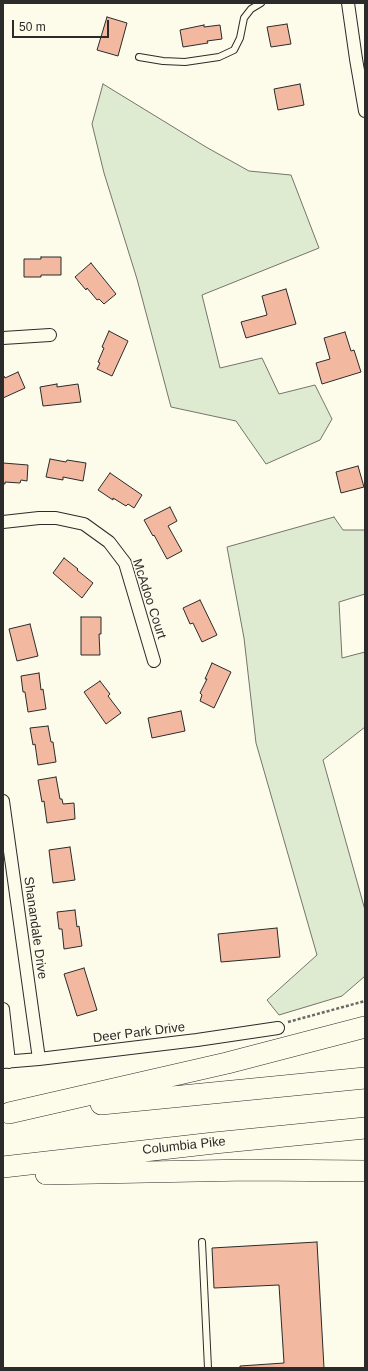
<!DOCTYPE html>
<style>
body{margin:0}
#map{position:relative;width:368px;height:1371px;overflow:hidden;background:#fdfbea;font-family:Helvetica,sans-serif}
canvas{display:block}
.frame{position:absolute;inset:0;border:4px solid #2b2b2b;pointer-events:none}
.scale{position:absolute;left:12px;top:20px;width:97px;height:18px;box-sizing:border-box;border:2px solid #2b2b2b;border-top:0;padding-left:5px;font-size:12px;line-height:14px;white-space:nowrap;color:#2b2b2b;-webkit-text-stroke:3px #fdfbea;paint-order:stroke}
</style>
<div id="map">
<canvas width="368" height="1371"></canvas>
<div class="frame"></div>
<div class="scale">50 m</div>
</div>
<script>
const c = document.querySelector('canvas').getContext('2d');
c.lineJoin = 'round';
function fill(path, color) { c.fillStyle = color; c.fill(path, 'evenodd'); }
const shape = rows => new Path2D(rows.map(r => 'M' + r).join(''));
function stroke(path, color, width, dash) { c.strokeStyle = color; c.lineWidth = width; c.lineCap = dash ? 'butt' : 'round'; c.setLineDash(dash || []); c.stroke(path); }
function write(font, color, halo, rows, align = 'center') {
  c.font = font + ' Helvetica,sans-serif'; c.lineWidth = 3; c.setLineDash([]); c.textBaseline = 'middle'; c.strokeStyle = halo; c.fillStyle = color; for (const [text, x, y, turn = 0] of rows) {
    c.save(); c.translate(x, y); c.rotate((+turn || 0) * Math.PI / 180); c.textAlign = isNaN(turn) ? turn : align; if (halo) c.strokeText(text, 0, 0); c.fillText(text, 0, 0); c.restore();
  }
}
const green = shape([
 [103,84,206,147,249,171,291,175,319,248,202,295,220,368,262,358,279,394,315,385,332,419,320,440,266,464,236,421,171,407,137,279,104,173,92,124,103,84],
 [334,517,343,530,365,530,365,594,339,602,342,658,365,652,365,727,323,760,365,910,365,976,342,996,279,1015,267,1000,317,955,256,743,244,638,227,547,334,517]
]);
fill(green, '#deebd1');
stroke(green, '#74746e', 1);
const building = shape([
 [107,17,127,23,118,56,97,50,107,17],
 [287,24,291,44,271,47,267,27,287,24],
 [204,25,204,27,220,25,222,39,207,41,208,43,183,47,180,30,204,25],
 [300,84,304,105,278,110,274,89,300,84],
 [41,257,61,257,61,275,41,275,41,277,24,277,24,259,41,259,41,257],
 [91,263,116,294,104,304,99,299,97,300,87,288,86,290,75,277,91,263],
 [286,289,296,324,246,338,241,322,267,315,262,296,286,289],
 [109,331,128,341,112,376,97,369,100,363,98,362,104,348,102,347,109,331],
 [345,332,351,351,354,350,361,372,322,384,316,363,330,359,324,338,345,332],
 [18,372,25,388,3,398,3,377,4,376,5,378,18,372],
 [57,384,57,387,78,384,81,402,43,406,40,387,57,384],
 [50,459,66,462,67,460,86,463,83,481,63,477,63,480,46,477,50,459],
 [3,463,28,465,27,481,21,480,20,483,5,482,5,484,3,484,3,463],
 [358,466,364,487,341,493,336,472,358,466],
 [110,473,142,495,134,508,128,504,126,506,113,498,113,500,98,490,110,473],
 [170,507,177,521,168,526,182,551,167,559,154,535,153,536,144,520,170,507],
 [64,558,78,569,77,570,93,583,82,598,53,573,64,558],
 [200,600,217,635,202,642,193,623,190,624,183,608,200,600],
 [81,617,101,617,101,634,99,634,100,655,81,655,81,617],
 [30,624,38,656,17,661,9,629,30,624],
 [212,663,231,672,214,708,200,701,202,695,200,693,207,679,205,679,212,663],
 [39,673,41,690,43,689,46,709,28,712,25,692,23,692,21,676,39,673],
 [100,681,110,694,108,696,121,713,106,724,84,692,100,681],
 [181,711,185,731,152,738,148,718,181,711],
 [48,726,51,742,53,742,56,762,38,765,35,744,33,745,30,728,48,726],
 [56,777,60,799,62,799,63,804,74,803,75,819,47,823,44,801,42,802,38,780,56,777],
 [70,847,75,880,53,883,49,850,70,847],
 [75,910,77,927,79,926,82,946,64,949,62,929,59,929,57,912,75,910],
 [277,928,280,957,221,962,218,934,277,928],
 [84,968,97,1010,77,1016,64,974,84,968],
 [317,1242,324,1368,240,1368,240,1366,284,1363,279,1285,214,1288,212,1248,317,1242]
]);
fill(building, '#f2b8a0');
stroke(building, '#2b2b2b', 1);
const lane = shape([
 [139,57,163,61,185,62,219,57,234,50,240,38,244,18,251,9,261,3],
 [202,1242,208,1368]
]);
const street = shape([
 [348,3,356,59,365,111],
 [3,338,50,335],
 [3,522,39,518,56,518,84,524,109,542,125,563,154,661],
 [3,801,39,1059],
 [3,1009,9,1062],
 [3,1062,39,1059,197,1040,278,1028]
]);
const highway = shape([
 [101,1104,365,1078],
 [9,1113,227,1063,365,1027],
 [3,1167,214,1143,365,1128],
 [46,1174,248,1170,365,1171]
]);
stroke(lane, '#2b2b2b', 8);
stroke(street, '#2b2b2b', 14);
stroke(highway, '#2b2b2b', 22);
stroke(shape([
 [288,1022,365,1001]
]), '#6a6964', 2.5, [3, 2]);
stroke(lane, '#fdfbea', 6);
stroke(street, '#fdfbea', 12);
stroke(highway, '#fdfbea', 21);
write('13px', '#2b2b2b', '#fdfbea', [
 ["McAdoo Court",149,599,72],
 ["Shanandale Drive",35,928,82],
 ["Deer Park Drive",139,1033,-7],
 ["Columbia Pike",184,1146,-6]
]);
</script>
